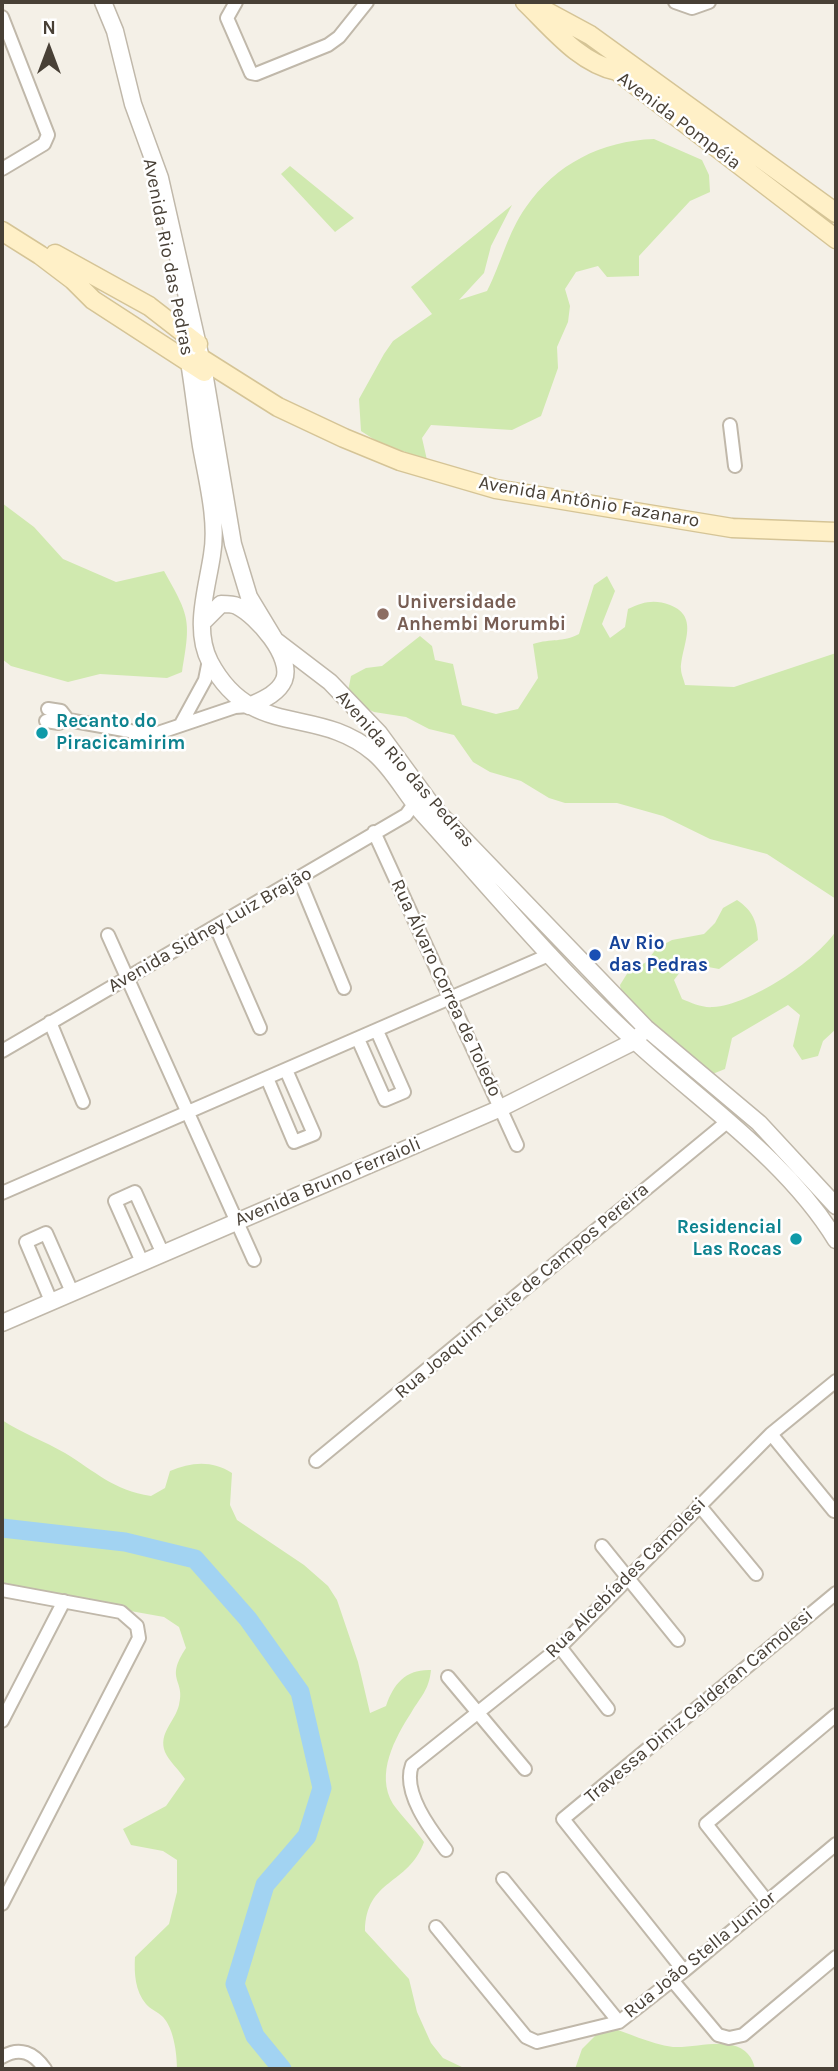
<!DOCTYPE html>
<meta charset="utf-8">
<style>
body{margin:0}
#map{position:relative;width:838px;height:2071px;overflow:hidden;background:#f4f0e7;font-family:Karla,sans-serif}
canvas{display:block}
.frame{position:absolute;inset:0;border:4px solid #484036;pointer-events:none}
.north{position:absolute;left:14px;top:14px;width:70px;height:70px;-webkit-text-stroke:5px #fff;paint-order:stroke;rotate:0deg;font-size:19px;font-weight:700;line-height:28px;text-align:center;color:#484036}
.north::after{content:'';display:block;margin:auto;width:24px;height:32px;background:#484036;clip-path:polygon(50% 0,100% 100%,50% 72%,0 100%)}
</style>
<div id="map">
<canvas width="838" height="2071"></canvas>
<div class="frame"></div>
<div class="north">N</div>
</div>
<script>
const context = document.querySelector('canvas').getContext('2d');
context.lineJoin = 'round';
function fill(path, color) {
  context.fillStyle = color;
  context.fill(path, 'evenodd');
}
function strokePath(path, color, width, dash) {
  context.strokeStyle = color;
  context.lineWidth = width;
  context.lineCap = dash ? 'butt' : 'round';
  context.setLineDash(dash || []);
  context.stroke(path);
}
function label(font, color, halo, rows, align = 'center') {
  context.font = font + ' Karla,sans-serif';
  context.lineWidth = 5;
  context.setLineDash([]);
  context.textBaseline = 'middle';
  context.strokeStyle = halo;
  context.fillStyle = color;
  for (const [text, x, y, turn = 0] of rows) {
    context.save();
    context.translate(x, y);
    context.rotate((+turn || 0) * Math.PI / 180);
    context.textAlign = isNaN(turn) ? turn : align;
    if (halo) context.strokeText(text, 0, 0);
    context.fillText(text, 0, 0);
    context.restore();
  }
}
fill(new Path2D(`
 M 654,139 L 702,160 L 709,175 L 710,192 L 690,201 L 639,256 L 639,276 L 607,277 L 598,266 L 576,272 L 565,289 L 570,306 L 568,322 L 557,347 L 558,368 L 541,416 L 512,430 L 431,425 L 422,438 L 427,460 L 378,442 L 361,431 L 359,399 L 384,354 L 393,341 L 432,314 L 411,287 L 512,205 L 491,246 L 484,273 L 459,300 L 487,291 C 501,264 508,232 526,207 C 556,164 601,141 654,139 Z
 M 290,166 L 354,218 L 335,232 L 281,174 Z
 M 2,503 L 34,527 L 63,559 L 116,582 L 164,571 C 190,617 191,620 182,672 L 167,678 L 100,674 L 68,682 L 11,666 L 2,659 Z
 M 607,576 L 615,591 L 602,624 L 610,638 L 625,627 L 628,609 C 643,602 654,599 670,605 C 701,617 681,646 681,669 C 681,674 684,680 685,685 L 734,687 L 836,653 L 836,899 L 767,854 L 710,839 L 663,816 L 617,803 L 565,803 L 549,798 L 521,781 L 490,772 L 473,762 L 454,735 L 429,729 L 406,717 L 374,712 L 359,705 L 348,691 L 351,676 L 366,668 L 382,666 L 420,636 L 432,646 L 435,660 L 453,664 L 462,705 L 496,714 L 518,709 L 538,678 L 533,644 C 552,638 562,643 579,634 L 594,585 Z
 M 737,900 C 753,911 757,921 758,940 L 719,969 L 687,963 L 674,980 L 682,999 C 692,1003 702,1008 713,1007 C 750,1005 816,961 836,931 L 836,1029 L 823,1041 L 818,1056 L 802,1060 L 793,1046 L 800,1015 L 788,1005 L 732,1038 L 725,1069 L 710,1075 L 623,1001 L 620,985 L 630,969 L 645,963 L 657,948 L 672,940 L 704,934 L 715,923 L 723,908 Z
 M 2,1420 C 22,1433 44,1441 65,1453 C 96,1472 113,1490 151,1496 L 165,1488 L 170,1471 C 191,1462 212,1460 232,1473 L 230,1505 L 237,1520 L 304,1565 L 328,1586 L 337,1600 L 358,1662 L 370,1713 L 386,1706 C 394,1683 406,1669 431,1670 C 429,1690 421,1696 411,1713 C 395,1738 375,1774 393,1804 C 402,1817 415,1829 424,1842 C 408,1886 366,1878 365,1931 L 409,1979 L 417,2012 L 431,2043 L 443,2058 L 466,2069 L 177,2069 C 177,2054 174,2029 163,2017 C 158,2012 150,2009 146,2004 C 135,1991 134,1973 135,1957 L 169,1924 L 177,1892 L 177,1860 L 163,1851 L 131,1845 L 123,1829 L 166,1806 L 185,1779 C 180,1771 169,1761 165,1752 C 158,1733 175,1722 179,1705 C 186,1679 164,1681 186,1648 L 179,1627 L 164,1617 L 2,1588 Z
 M 605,2026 C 628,2032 649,2044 673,2047 C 692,2048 713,2041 732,2045 C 746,2048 753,2058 755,2069 L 575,2069 L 582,2049 Z`), '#d0e9af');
strokePath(new Path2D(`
 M 2,1528 L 125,1542 L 195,1559 L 248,1619 L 300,1692 L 322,1788 L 307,1836 L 265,1885 L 235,1984 L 255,2036 L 282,2069`), '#a2d3f2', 19);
const minor = new Path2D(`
 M 236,2 L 227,18 L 251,73 L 256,74 L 328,45 L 339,37 L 367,2
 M 675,2 L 692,8 L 709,2
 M 2,17 L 48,135 L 44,144 L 2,169
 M 730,425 L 735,466
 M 68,720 L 152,735 L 235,707 L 249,706
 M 46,721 L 59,723 L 68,720 L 61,711 L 48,709
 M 181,724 L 205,680 L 209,660
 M 374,832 L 517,1145
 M 299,879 L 344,988
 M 216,927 L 260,1028
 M 108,935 L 254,1260
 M 50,1022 L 83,1102
 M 358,1039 L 385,1100 L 404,1092 L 377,1031
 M 2,1051 L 406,815 L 414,804
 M 267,1078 L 294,1142 L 314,1134 L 286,1070
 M 2,1193 L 551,954
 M 142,1262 L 115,1201 L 135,1192 L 163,1254
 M 51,1301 L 26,1242 L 46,1233 L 72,1292
 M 771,1434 L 834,1511
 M 316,1461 L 727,1122
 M 699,1505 L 756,1574
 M 602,1546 L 678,1640
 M 2,1590 L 121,1612 L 137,1626 L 139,1638 L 2,1904
 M 560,1647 L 608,1709
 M 448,1677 L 525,1769
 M 2,1721 L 64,1601
 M 446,1850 C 430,1829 402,1792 412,1765 L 560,1647 L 771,1434 L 836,1381
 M 503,1879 L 619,2022
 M 766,1900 L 706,1824 L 836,1715
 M 436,1927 L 526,2037 L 537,2042 L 619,2022 L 684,1971 L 836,1844
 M 684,1971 L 563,1819 L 836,1593
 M 672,1980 L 718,2035 L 729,2038 L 743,2035 L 836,1957
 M 2,2057 C 20,2046 34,2053 45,2069`);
const tertiary = new Path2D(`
 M 103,2 L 115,31 L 133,104 L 160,178 L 204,372 L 233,544 L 249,597 L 275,640 L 330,682 L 379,733 L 434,808 L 646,1028 L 759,1123 L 836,1206
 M 183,327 C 191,366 195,407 201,446 C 207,480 218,521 212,555 C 207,589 193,629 210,662 C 252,741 317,704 374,753 C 394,770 405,794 423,814 C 492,890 559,971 634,1040 C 702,1103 787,1160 836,1240
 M 203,622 L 221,604 C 225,604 233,604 237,606 C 257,616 293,657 284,680 C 278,694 262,700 249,706
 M 2,1323 L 501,1108 L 635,1041 L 640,1035`);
const secondary = new Path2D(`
 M 525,2 C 552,28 579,63 617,71 L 836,239
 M 540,8 L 590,35 L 836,213
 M 2,231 L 40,255 L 73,280 L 93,300 L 204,372
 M 55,254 L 149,306 L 198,344
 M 202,359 L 278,407 L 344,438 L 400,461 L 496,489 L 732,528 L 836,532`);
strokePath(minor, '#c0b8aa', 16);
strokePath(tertiary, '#c0b8aa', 19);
strokePath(secondary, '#d5c496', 21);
strokePath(minor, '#fff', 12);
strokePath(tertiary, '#fff', 16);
strokePath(secondary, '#fff0c7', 18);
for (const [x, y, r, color] of [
 [383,614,7,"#8d6e63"],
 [42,733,7,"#0f9aa8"],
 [595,955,7,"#1a4fb4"],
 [796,1239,7,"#0f9aa8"]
]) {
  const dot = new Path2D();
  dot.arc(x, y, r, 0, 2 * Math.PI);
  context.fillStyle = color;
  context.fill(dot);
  strokePath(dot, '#fff', 2.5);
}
label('19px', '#484036', '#fff', [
 ["Avenida Pompéia",679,121,37],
 ["Avenida Rio das Pedras",168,257,79],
 ["Avenida Antônio Fazanaro",589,502,10],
 ["Avenida Rio das Pedras",405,769,49],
 ["Avenida Sidney Luiz Brajão",210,930,-30],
 ["Rua Álvaro Correa de Toledo",446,988,65],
 ["Avenida Bruno Ferraioli",328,1182,-23],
 ["Rua Joaquim Leite de Campos Pereira",522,1291,-40],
 ["Rua Alcebíades Camolesi",626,1578,-45],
 ["Travessa Diniz Calderan Camolesi",699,1706,-40],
 ["Rua João Stella Junior",700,1955,-39]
]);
label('bold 19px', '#785e54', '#fff', [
 ["Universidade",397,603],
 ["Anhembi Morumbi",397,625]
], 'left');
label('bold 19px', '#0d838f', '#fff', [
 ["Recanto do",56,722],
 ["Piracicamirim",56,744],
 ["Residencial",782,1228,"right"],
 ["Las Rocas",782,1250,"right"]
], 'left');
label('bold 19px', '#164399', '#fff', [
 ["Av Rio",609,944],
 ["das Pedras",609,966]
], 'left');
</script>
